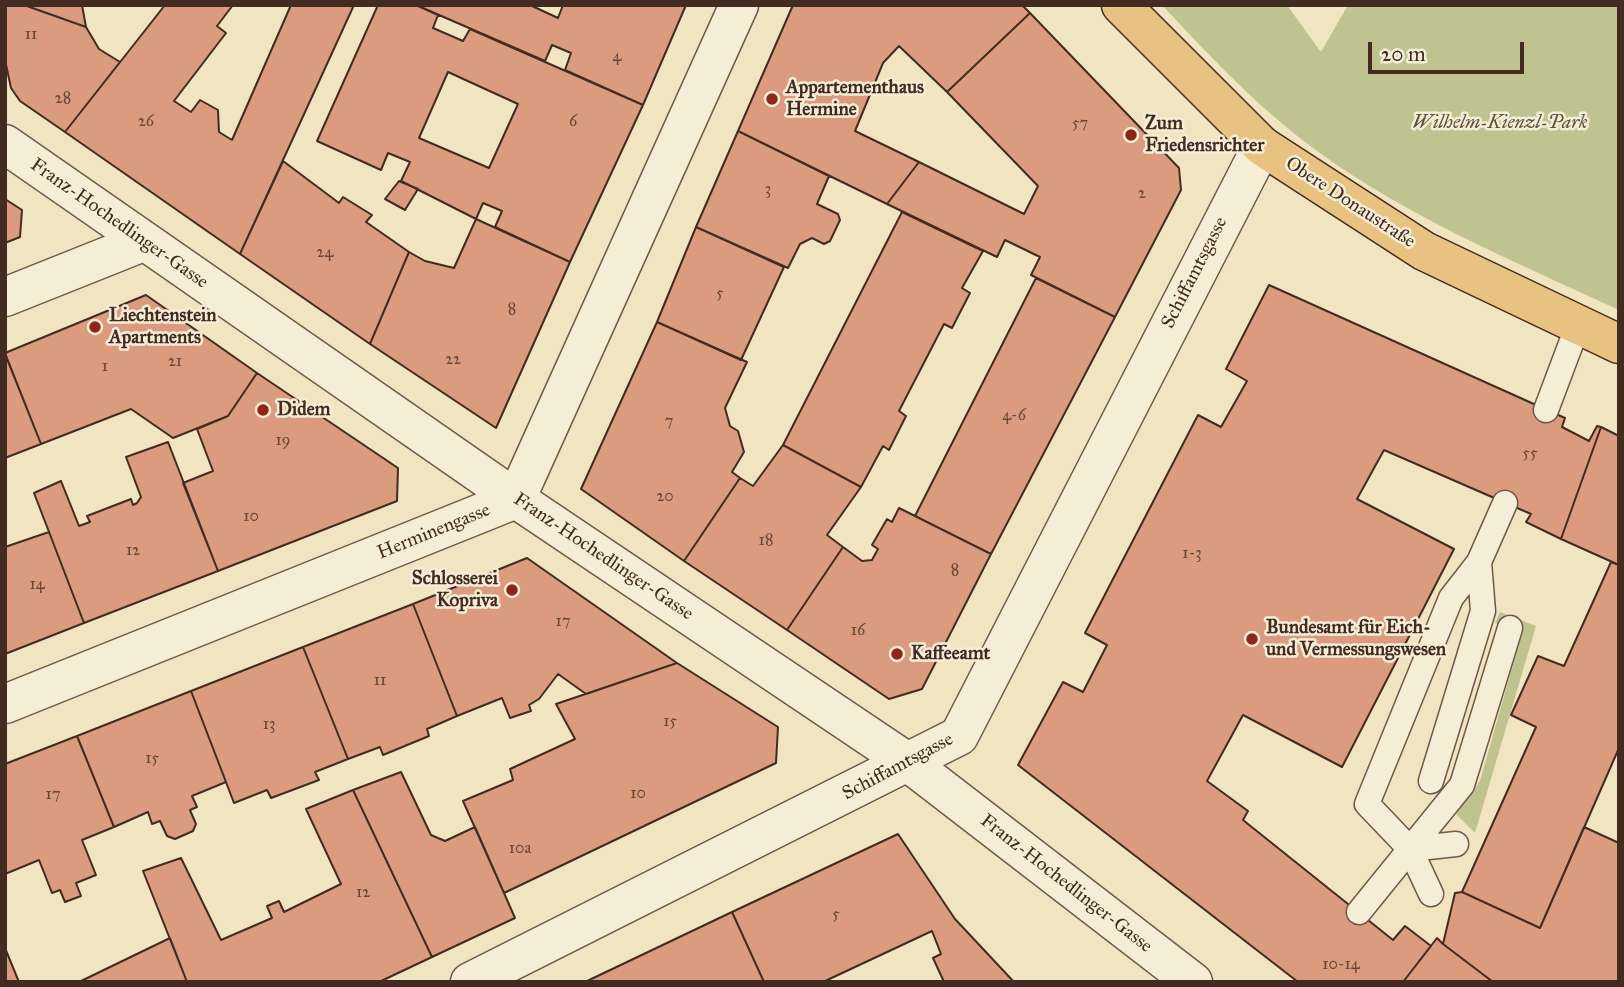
<!DOCTYPE html>
<meta charset="utf-8">
<style>
body{margin:0}
#map{position:relative;width:1624px;height:987px;overflow:hidden;background:#f1e4c1;font-family:"IM FELL Great Primer",serif}
canvas{display:block}
.frame{position:absolute;inset:0;border:7px solid #422b21;pointer-events:none}
.scale{position:absolute;left:1368px;top:42px;width:156px;height:32px;box-sizing:border-box;border:4px solid #422b21;border-top:0;padding-left:9px;font-size:21px;line-height:24px;white-space:nowrap;color:#422b21;-webkit-text-stroke:5px #f6edd7;paint-order:stroke}
</style>
<div id="map">
<canvas width="1624" height="987"></canvas>
<div class="frame"></div>
<div class="scale">20 m</div>
</div>
<script>
const context = document.querySelector('canvas').getContext('2d');
context.lineJoin = 'round';
function fill(path, color) {
  context.fillStyle = color;
  context.fill(path, 'evenodd');
}
function strokePath(path, color, width, dash) {
  context.strokeStyle = color;
  context.lineWidth = width;
  context.lineCap = dash ? 'butt' : 'round';
  context.setLineDash(dash || []);
  context.stroke(path);
}
function label(font, color, halo, rows, align = 'center') {
  context.font = font + ' "IM FELL Great Primer",serif';
  context.lineWidth = 5;
  context.setLineDash([]);
  context.textBaseline = 'middle';
  context.strokeStyle = halo;
  context.fillStyle = color;
  for (const [text, x, y, turn = 0] of rows) {
    context.save();
    context.translate(x, y);
    context.rotate((+turn || 0) * Math.PI / 180);
    context.textAlign = isNaN(turn) ? turn : align;
    if (halo) context.strokeText(text, 0, 0);
    context.fillText(text, 0, 0);
    context.restore();
  }
}
fill(new Path2D(`
 M 1162,5 L 1287,5 L 1321,52 L 1348,5 L 1619,5 L 1619,310 C 1509,259 1392,211 1296,135 C 1247,96 1205,51 1162,5 Z
 M 1500,612 L 1536,626 L 1475,833 L 1456,814 L 1480,781 L 1522,633 L 1495,623 Z`), '#bec390');
const building = new Path2D(`
 M 5,5 L 24,5 L 86,27 L 99,49 L 120,62 L 65,132 L 20,101 L 11,88 L 5,60 Z
 M 24,5 L 82,5 L 86,27 Z
 M 165,5 L 233,5 L 217,26 L 226,33 L 174,101 L 191,112 L 200,100 L 218,110 L 219,132 L 232,140 L 291,5 L 354,5 L 240,254 L 65,132 Z
 M 378,5 L 416,5 L 438,15 L 433,28 L 463,41 L 470,29 L 643,105 L 570,262 L 495,227 L 502,211 L 483,203 L 476,219 L 401,181 L 410,162 L 388,153 L 381,170 L 317,141 ZM 448,72 L 518,104 L 489,168 L 419,138 Z
 M 416,5 L 530,5 L 558,18 L 563,5 L 686,5 L 643,105 L 565,70 L 571,53 L 552,45 L 545,61 Z
 M 793,5 L 1022,5 L 1030,13 L 947,92 L 899,46 L 883,63 L 855,131 L 919,162 L 887,204 L 738,131 Z
 M 1030,13 L 1179,168 L 1181,190 L 1115,317 L 1031,275 L 1040,257 L 1005,240 L 997,257 L 887,204 L 919,162 L 1024,214 L 1038,186 L 947,92 Z
 M 738,131 L 829,176 L 817,204 L 838,214 L 840,220 L 830,241 L 824,244 L 812,238 L 800,244 L 788,268 L 696,227 Z
 M 283,161 L 339,203 L 343,197 L 372,215 L 366,222 L 409,252 L 370,344 L 240,254 Z
 M 399,181 L 418,189 L 405,210 L 385,199 Z
 M 5,199 L 22,210 L 20,237 L 5,243 Z
 M 902,212 L 983,251 L 962,288 L 970,293 L 952,328 L 944,324 L 899,411 L 906,416 L 889,450 L 883,446 L 861,487 L 783,445 Z
 M 476,219 L 570,262 L 496,428 L 370,344 L 409,252 L 425,261 L 454,268 Z
 M 696,227 L 784,267 L 741,360 L 657,322 Z
 M 1036,278 L 1115,317 L 991,554 L 915,516 Z
 M 1269,285 L 1565,418 L 1562,427 L 1589,441 L 1597,426 L 1601,427 L 1561,539 L 1526,522 L 1531,514 L 1384,450 L 1357,499 L 1454,549 L 1342,767 L 1243,715 L 1207,781 L 1248,811 L 1243,820 L 1393,940 L 1405,926 L 1431,946 L 1403,982 L 1298,982 L 1018,765 L 1063,682 L 1083,692 L 1107,645 L 1085,633 L 1198,415 L 1221,427 L 1247,381 L 1226,369 Z
 M 146,295 L 257,373 L 228,416 L 173,438 L 131,409 L 41,444 L 5,353 Z
 M 657,322 L 747,362 L 725,408 L 730,426 L 738,431 L 744,452 L 732,472 L 740,478 L 684,561 L 581,489 Z
 M 5,354 L 41,444 L 5,458 Z
 M 257,373 L 398,468 L 397,501 L 218,571 L 183,483 L 213,471 L 197,429 L 228,416 Z
 M 1601,427 L 1619,436 L 1619,565 L 1561,539 Z
 M 168,442 L 218,571 L 84,623 L 34,493 L 61,481 L 79,526 L 90,522 L 87,516 L 131,499 L 133,505 L 137,503 L 141,497 L 126,457 Z
 M 783,445 L 861,487 L 827,535 L 843,547 L 787,630 L 684,561 L 740,478 L 753,486 Z
 M 899,508 L 991,554 L 922,689 L 889,699 L 787,630 L 843,547 L 862,561 L 872,560 L 878,549 L 872,545 L 887,519 L 892,522 Z
 M 49,532 L 84,623 L 5,654 L 5,547 Z
 M 527,558 L 677,663 L 586,694 L 558,674 L 539,699 L 529,705 L 531,711 L 510,718 L 502,698 L 457,716 L 413,604 Z
 M 1611,562 L 1619,565 L 1619,748 L 1540,928 L 1462,892 L 1536,727 L 1511,715 L 1538,656 L 1564,666 Z
 M 413,604 L 457,716 L 427,729 L 429,736 L 383,755 L 380,747 L 348,759 L 303,647 Z
 M 303,647 L 348,759 L 315,772 L 319,780 L 271,798 L 267,790 L 234,803 L 191,691 Z
 M 677,663 L 778,727 L 776,763 L 504,893 L 463,801 L 513,780 L 510,769 L 575,739 L 556,704 Z
 M 191,691 L 226,782 L 192,796 L 197,807 L 190,810 L 196,824 L 193,831 L 175,839 L 167,836 L 160,821 L 152,824 L 148,812 L 114,827 L 77,736 Z
 M 77,736 L 114,827 L 82,840 L 96,875 L 76,883 L 81,896 L 65,902 L 60,890 L 52,893 L 39,860 L 5,874 L 5,764 Z
 M 401,772 L 431,835 L 445,841 L 475,827 L 515,918 L 432,957 L 353,790 Z
 M 353,790 L 432,957 L 379,982 L 187,982 L 143,871 L 181,858 L 221,940 L 272,918 L 267,906 L 279,901 L 284,912 L 341,884 L 306,809 Z
 M 1584,827 L 1619,843 L 1619,982 L 1493,982 L 1443,944 L 1455,893 L 1462,892 L 1540,928 Z
 M 898,834 L 955,919 L 1014,982 L 944,982 L 933,958 L 941,954 L 932,931 L 823,982 L 764,982 L 732,912 Z
 M 732,912 L 764,982 L 585,982 Z
 M 170,938 L 187,982 L 79,982 Z
 M 1437,938 L 1443,944 L 1493,982 L 1403,982 Z
 M 5,948 L 19,982 L 5,982 Z`);
fill(building, '#da9b7e');
strokePath(building, '#422b21', 2);
const service = new Path2D(`
 M 1546,410 L 1578,325
 M 1431,781 L 1483,611 L 1479,562 L 1505,503
 M 1410,849 L 1456,844
 M 1431,894 L 1410,849 L 1367,804 L 1451,598 L 1479,562
 M 1359,912 L 1462,785 L 1510,628`);
const minor = new Path2D(`
 M 5,144 L 516,499 L 909,763 L 1193,982
 M 5,297 L 143,242
 M 5,704 L 516,499 L 739,5
 M 470,982 L 959,736 L 1262,146`);
const primary = new Path2D(`
 M 1121,5 L 1262,146 L 1424,251 L 1619,344`);
strokePath(service, '#6e5949', 27);
strokePath(minor, '#6e5949', 41);
strokePath(primary, '#422b21', 41);
strokePath(service, '#f6edd7', 24);
strokePath(minor, '#f6edd7', 38);
strokePath(primary, '#e8c280', 38);
for (const [x, y, r, color] of [
 [772,99,7,"#8f2418"],
 [1131,135,7,"#8f2418"],
 [95,327,7,"#8f2418"],
 [263,410,7,"#8f2418"],
 [512,590,7,"#8f2418"],
 [1252,639,7,"#8f2418"],
 [897,654,7,"#8f2418"]
]) {
  const dot = new Path2D();
  dot.arc(x, y, r, 0, 2 * Math.PI);
  context.fillStyle = color;
  context.fill(dot);
  strokePath(dot, '#f6edd7', 2.5);
}
label('16px', '#684738', null, [
 ["11",31,35],
 ["4",617,57],
 ["28",63,99],
 ["26",146,122],
 ["6",573,122],
 ["57",1080,124],
 ["3",768,190],
 ["2",1142,194],
 ["24",325,253],
 ["5",720,294],
 ["8",512,310],
 ["22",453,360],
 ["21",175,362],
 ["1",105,367],
 ["4-6",1014,416],
 ["7",669,422],
 ["19",283,441],
 ["55",1530,454],
 ["20",665,497],
 ["10",251,517],
 ["18",766,541],
 ["12",133,551],
 ["1-3",1192,554],
 ["8",955,571],
 ["14",37,585],
 ["17",563,622],
 ["16",858,631],
 ["11",380,681],
 ["15",670,722],
 ["13",269,725],
 ["15",152,759],
 ["10",638,794],
 ["17",53,795],
 ["10a",520,849],
 ["12",363,893],
 ["5",836,915],
 ["10-14",1341,965]
]);
label('bold 19px', '#422b21', '#f6edd7', [
 ["Appartementhaus",786,88],
 ["Hermine",786,110],
 ["Zum",1145,124],
 ["Friedensrichter",1145,146],
 ["Liechtenstein",109,316],
 ["Apartments",109,338],
 ["Didem",277,410],
 ["Schlosserei",498,579,"right"],
 ["Kopriva",498,601,"right"],
 ["Bundesamt für Eich-",1266,628],
 ["und Vermessungswesen",1266,650],
 ["Kaffeeamt",911,654]
], 'left');
label('italic 19px', '#61513d', '#f6edd7', [
 ["Wilhelm-Kienzl-Park",1500,123]
]);
label('19px', '#422b21', '#f6edd7', [
 ["Obere Donaustraße",1350,203,33],
 ["Franz-Hochedlinger-Gasse",119,224,35],
 ["Schiffamtsgasse",1195,273,-63],
 ["Herminengasse",434,532,-22],
 ["Franz-Hochedlinger-Gasse",603,557,34],
 ["Schiffamtsgasse",898,767,-28],
 ["Franz-Hochedlinger-Gasse",1066,884,38]
]);
</script>
